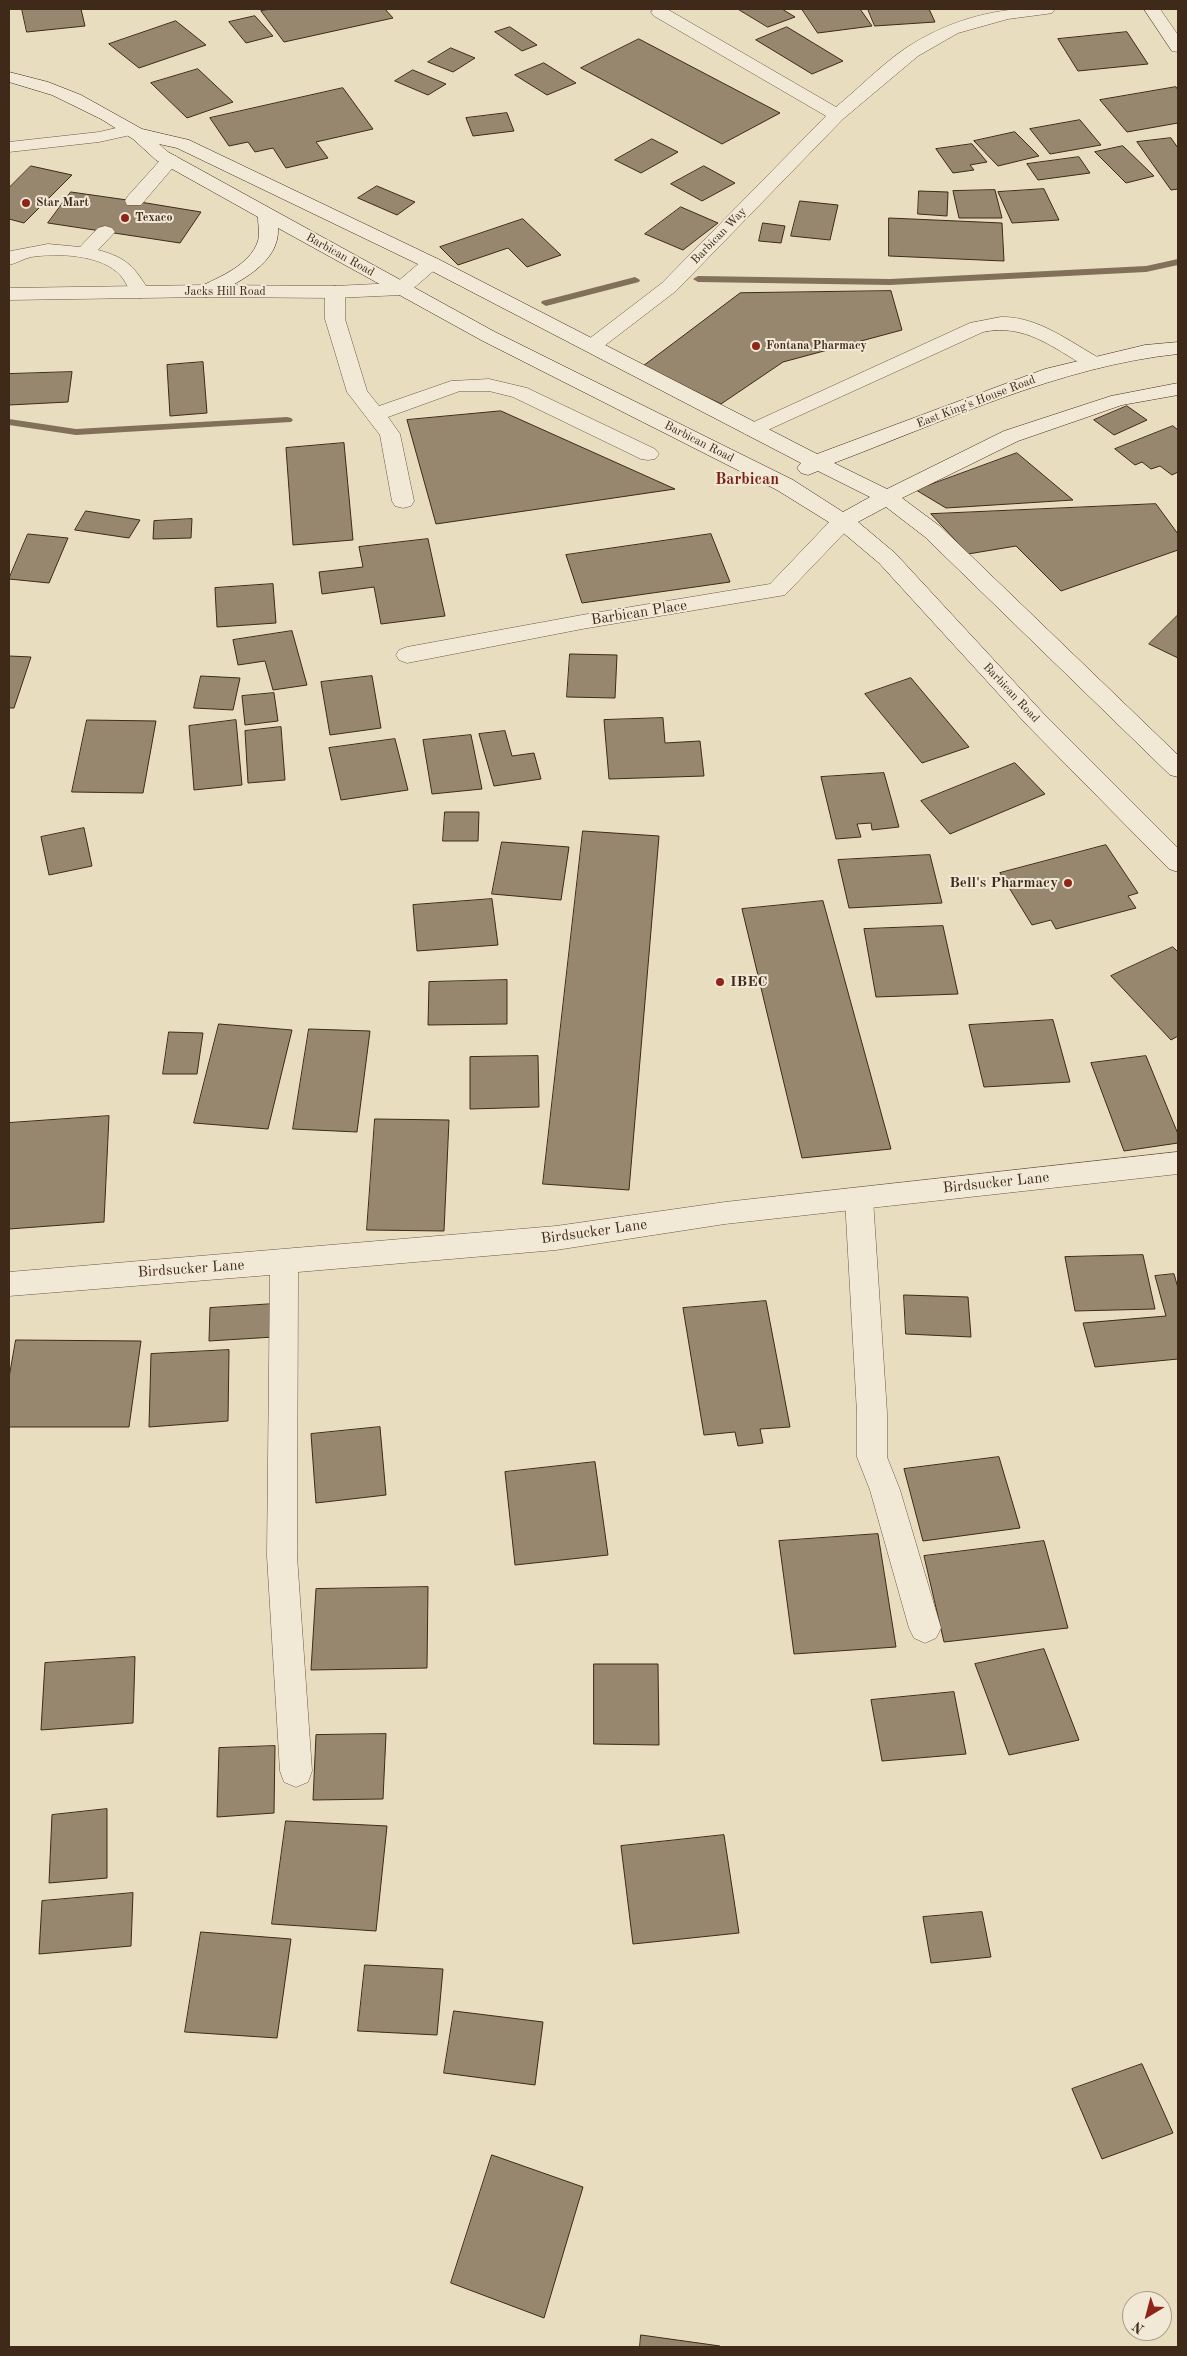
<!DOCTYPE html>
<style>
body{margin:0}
#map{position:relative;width:1187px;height:2356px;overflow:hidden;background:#e9ddc0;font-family:"Old Standard TT",serif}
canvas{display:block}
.frame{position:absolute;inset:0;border:10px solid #3f2918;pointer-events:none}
.north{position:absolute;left:1122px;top:2291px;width:50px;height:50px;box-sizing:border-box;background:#f1e9d6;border:1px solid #aa9c8a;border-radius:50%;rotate:217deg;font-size:14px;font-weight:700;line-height:20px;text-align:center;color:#3f2918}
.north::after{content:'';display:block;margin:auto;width:18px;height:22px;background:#8f2418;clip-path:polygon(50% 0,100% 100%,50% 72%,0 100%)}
</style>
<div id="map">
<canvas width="1187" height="2356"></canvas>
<div class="frame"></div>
<div class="north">N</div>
</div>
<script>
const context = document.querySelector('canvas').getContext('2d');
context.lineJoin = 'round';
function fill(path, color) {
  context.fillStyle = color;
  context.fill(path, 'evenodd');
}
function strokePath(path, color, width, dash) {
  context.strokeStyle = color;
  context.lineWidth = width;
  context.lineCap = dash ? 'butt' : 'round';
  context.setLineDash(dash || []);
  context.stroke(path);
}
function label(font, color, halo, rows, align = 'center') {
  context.font = font + ' "Old Standard TT",serif';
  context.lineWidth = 4;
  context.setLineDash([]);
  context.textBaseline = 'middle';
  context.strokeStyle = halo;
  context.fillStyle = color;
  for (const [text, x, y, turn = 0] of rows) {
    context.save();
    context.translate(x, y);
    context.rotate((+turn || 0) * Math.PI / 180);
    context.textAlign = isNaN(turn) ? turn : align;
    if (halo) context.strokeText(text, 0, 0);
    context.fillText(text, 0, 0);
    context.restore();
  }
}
fill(new Path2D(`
 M 1178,259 L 1178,265 L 1146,272 L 890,285 L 698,282 L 693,279 L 698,276 L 890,279 L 1146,266 Z
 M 635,277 L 640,280 L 639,282 L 546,306 L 541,303 L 542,301 Z
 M 287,417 L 291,418 L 293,420 L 291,422 L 76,435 L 9,425 L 9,419 L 76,429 Z`), '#82705b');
const building = new Path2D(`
 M 22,9 L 81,9 L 85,26 L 27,32 Z
 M 272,9 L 385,9 L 393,18 L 284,42 L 261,11 Z
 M 738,9 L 782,9 L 795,17 L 768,27 Z
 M 802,9 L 860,9 L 872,26 L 818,33 Z
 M 868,9 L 929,9 L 935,22 L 875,26 Z
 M 255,16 L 273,36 L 246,43 L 229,22 Z
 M 176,21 L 206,45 L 139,68 L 109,44 Z
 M 510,27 L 537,45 L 522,51 L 495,32 Z
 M 787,27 L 843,61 L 812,74 L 756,40 Z
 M 1127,32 L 1148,64 L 1078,71 L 1058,39 Z
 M 639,39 L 780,113 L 722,144 L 581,68 Z
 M 451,48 L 475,58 L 453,72 L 428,62 Z
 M 544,63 L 576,83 L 547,95 L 515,75 Z
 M 198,69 L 233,102 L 187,118 L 151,83 Z
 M 413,70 L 446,84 L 428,95 L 395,81 Z
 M 1176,87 L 1178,90 L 1178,123 L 1127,132 L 1100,100 Z
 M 343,88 L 373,129 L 316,142 L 328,158 L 286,168 L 273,148 L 255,152 L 248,142 L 229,146 L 210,118 Z
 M 507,113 L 514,131 L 473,136 L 466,118 Z
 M 1080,120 L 1101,145 L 1050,154 L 1030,129 Z
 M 1015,132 L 1039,156 L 998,166 L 974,141 Z
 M 1171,138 L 1178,148 L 1178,189 L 1171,190 L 1137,142 Z
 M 652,139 L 678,152 L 641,173 L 615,160 Z
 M 972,144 L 987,162 L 970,165 L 974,170 L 953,173 L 936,149 Z
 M 1123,146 L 1154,176 L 1126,183 L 1095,152 Z
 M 1079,157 L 1090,173 L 1038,180 L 1027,164 Z
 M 31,166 L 72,175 L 24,223 L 9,219 L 9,188 Z
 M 704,166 L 735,183 L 702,201 L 671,184 Z
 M 377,186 L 415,202 L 397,215 L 358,198 Z
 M 1044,189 L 1059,220 L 1012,223 L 998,192 Z
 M 995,190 L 1002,218 L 959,218 L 953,191 Z
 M 919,191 L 948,192 L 947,216 L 918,214 Z
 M 71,192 L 134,201 L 201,212 L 180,243 L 48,223 Z
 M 800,201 L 838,205 L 830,240 L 791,236 Z
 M 681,207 L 718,223 L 683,250 L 645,234 Z
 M 889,218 L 1002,223 L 1004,261 L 889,256 Z
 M 523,219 L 561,255 L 527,267 L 508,248 L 458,265 L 440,247 Z
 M 763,223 L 785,226 L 781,243 L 759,241 Z
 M 891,291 L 902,330 L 783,362 L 721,404 L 643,366 L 740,293 Z
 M 203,362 L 207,413 L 170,416 L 167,365 Z
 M 72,372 L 68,402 L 9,405 L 9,374 Z
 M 1127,406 L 1147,420 L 1114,435 L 1094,420 Z
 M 501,411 L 675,489 L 436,524 L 407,420 Z
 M 1173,426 L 1178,430 L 1178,472 L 1172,475 L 1160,466 L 1151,469 L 1142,462 L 1135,465 L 1115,449 Z
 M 344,443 L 353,540 L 293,545 L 286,448 Z
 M 1017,453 L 1073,500 L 946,508 L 916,490 Z
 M 1156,504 L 1178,534 L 1178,550 L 1061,591 L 1016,546 L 968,554 L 931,514 Z
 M 86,511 L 140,520 L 129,538 L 75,530 Z
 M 192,519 L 191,538 L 153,539 L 154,521 Z
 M 28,534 L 68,538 L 49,583 L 9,579 Z
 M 711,534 L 730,582 L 582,603 L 566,555 Z
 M 428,539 L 445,616 L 381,624 L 374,587 L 322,594 L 319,572 L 363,567 L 359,547 Z
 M 273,584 L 276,623 L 217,627 L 215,588 Z
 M 1178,615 L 1178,658 L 1149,644 Z
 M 292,631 L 307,685 L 273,690 L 265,661 L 238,665 L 233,640 Z
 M 570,654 L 617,655 L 615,698 L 567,697 Z
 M 9,656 L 31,657 L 14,708 L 9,708 Z
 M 201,676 L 240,678 L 233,710 L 194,708 Z
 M 372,676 L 381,728 L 330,735 L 321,682 Z
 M 911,678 L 969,747 L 922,763 L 865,694 Z
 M 274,693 L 278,721 L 245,725 L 242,696 Z
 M 663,718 L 665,743 L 700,741 L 704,776 L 609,779 L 604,720 Z
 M 87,720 L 156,721 L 143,793 L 72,792 Z
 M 236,720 L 242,785 L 194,790 L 189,726 Z
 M 281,727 L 285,780 L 248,783 L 245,731 Z
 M 505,731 L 512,756 L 534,753 L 541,779 L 494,786 L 479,734 Z
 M 471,735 L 482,789 L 432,794 L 423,740 Z
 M 395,739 L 408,790 L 341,800 L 329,748 Z
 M 1015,763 L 1045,794 L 950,834 L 921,801 Z
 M 884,773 L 899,827 L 872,830 L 871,823 L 857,824 L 861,837 L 836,839 L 821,777 Z
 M 445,812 L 479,812 L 478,841 L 443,841 Z
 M 84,828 L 92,866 L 49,875 L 41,837 Z
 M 583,831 L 659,836 L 629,1190 L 543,1184 Z
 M 502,842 L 569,847 L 561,900 L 492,894 Z
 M 1106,845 L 1138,893 L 1128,896 L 1136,908 L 1056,929 L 1051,920 L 1032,925 L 1000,873 Z
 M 930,855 L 942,903 L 849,908 L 838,860 Z
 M 492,899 L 498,945 L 417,951 L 413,905 Z
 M 823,901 L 891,1149 L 802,1158 L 742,909 Z
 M 943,926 L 958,994 L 876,997 L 864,929 Z
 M 1173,947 L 1178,952 L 1178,1036 L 1171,1040 L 1111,976 Z
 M 507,980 L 507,1024 L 428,1025 L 429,982 Z
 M 1053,1020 L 1070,1082 L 984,1087 L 969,1025 Z
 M 219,1024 L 292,1030 L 268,1129 L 194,1123 Z
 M 309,1029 L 370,1031 L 357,1132 L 293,1129 Z
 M 169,1032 L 203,1033 L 197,1074 L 163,1074 Z
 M 538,1056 L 539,1107 L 470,1109 L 470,1057 Z
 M 1146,1056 L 1178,1134 L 1178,1143 L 1124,1151 L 1091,1063 Z
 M 109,1116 L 104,1222 L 9,1229 L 9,1123 Z
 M 375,1119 L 449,1120 L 444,1231 L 367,1230 Z
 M 1143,1255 L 1155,1309 L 1075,1311 L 1065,1257 Z
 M 1174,1274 L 1178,1288 L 1178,1359 L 1095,1367 L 1083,1323 L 1166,1316 L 1155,1276 Z
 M 904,1295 L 968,1297 L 971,1337 L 906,1334 Z
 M 766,1301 L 790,1427 L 760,1429 L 763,1443 L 738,1446 L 735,1432 L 704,1435 L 683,1308 Z
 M 274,1304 L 274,1337 L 209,1341 L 210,1308 Z
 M 16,1340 L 141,1341 L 129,1427 L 9,1427 L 9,1378 Z
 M 229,1350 L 228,1421 L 149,1427 L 151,1354 Z
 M 380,1427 L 386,1495 L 316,1503 L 311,1434 Z
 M 999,1457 L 1020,1528 L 923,1541 L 904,1469 Z
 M 595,1462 L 608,1555 L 515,1565 L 505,1472 Z
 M 878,1534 L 896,1647 L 794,1654 L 779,1541 Z
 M 1044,1541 L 1068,1628 L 944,1642 L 924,1556 Z
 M 428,1587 L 427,1668 L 311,1670 L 316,1589 Z
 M 1044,1649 L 1079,1740 L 1009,1755 L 975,1664 Z
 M 135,1657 L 133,1723 L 41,1730 L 45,1663 Z
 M 594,1664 L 658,1664 L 659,1745 L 594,1744 Z
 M 954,1692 L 966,1754 L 882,1761 L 871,1700 Z
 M 386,1734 L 383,1799 L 313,1800 L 316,1735 Z
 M 275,1746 L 274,1813 L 217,1817 L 219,1748 Z
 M 107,1809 L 107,1878 L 49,1883 L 52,1815 Z
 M 286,1821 L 387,1826 L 376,1931 L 272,1924 Z
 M 724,1835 L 739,1933 L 633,1944 L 621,1846 Z
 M 133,1893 L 131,1946 L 39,1954 L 42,1901 Z
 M 982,1912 L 991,1957 L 931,1963 L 923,1917 Z
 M 201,1932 L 291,1939 L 277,2038 L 185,2032 Z
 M 365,1965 L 443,1969 L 437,2035 L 358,2031 Z
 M 454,2011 L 543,2022 L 535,2085 L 444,2073 Z
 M 1142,2064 L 1173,2133 L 1102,2159 L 1072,2089 Z
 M 492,2155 L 583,2187 L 544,2318 L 451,2283 Z
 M 641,2335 L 720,2346 L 720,2347 L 640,2347 Z`);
fill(building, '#97876f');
strokePath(building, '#3f2918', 1);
const service = new Path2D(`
 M 129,125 L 135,126 L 138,130 L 135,134 L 99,142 L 9,152 L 9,142 L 99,132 Z
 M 170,154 L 176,156 L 179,160 L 176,164 L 141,205 L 127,205 L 125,201 L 127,197 L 164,156 Z
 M 105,226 L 112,228 L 115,232 L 98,250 C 128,258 134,267 150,292 L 147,296 L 140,298 L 133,296 C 129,290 126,282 121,276 C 102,254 57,253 31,257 C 23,259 17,263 9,265 L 9,252 L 11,251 L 48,244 L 80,247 L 98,228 Z
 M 335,286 L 342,288 L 345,292 L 345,319 L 367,391 L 379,406 L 451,381 L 489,379 L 527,388 L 655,449 L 659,454 L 655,459 L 648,460 L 641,459 L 513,397 L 489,391 L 460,391 L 388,417 L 400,434 L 414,501 L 411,506 L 403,508 L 395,506 L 392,501 L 380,435 L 347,392 L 325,319 L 325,292 L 328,288 Z
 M 1001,317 C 1038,316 1070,342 1101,359 L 1104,363 L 1101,367 L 1094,369 L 1087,367 C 1053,348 1025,323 983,332 L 759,434 L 752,436 L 745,434 L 742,430 L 745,426 L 970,323 Z
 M 859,1188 L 869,1191 L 873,1199 L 887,1413 L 887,1457 L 900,1490 L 941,1628 L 936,1638 L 925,1643 L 914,1638 L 909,1628 L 870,1490 L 857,1457 L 857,1413 L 845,1199 L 849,1191 Z`);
const minor = new Path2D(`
 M 654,9 L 667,9 L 836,107 C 859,88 881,65 906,48 C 950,19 1003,5 1055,9 L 1052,13 L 1046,14 L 1008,19 L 958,33 L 918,56 L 843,119 L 676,291 L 599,350 L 592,352 L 585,350 L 582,346 L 585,342 L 662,283 L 826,116 L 654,16 L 651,12 Z
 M 1144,9 L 1160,9 L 1178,35 L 1178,52 L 1172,51 Z
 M 843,514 L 851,516 L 854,521 L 851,526 L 785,595 L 582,629 L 407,663 L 399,660 L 396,655 L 399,650 L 407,647 L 582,615 L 770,584 L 835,516 Z
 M 1178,1152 L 1178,1174 L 725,1224 L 556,1250 L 298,1272 L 297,1556 L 312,1771 L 308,1782 L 296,1787 L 284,1782 L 280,1771 L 267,1556 L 270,1275 L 9,1296 L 9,1272 L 556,1226 L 725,1202 Z`);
const tertiary = new Path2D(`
 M 431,257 L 438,259 L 441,263 L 438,267 L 408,293 L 401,295 L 335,298 L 206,297 L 9,300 L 9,288 L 206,285 L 335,286 L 396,283 L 424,259 Z`);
const secondary = new Path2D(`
 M 9,72 L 48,82 L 81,95 L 142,129 L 189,140 L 438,259 L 817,454 L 1045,369 L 1145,345 L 1178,342 L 1178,354 C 1061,366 945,421 834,463 L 887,489 L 1004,431 L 1111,396 L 1178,383 L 1178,395 L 1122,405 L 1018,441 L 902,498 L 941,527 L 1178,755 L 1178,777 L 1170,775 L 925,537 L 886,507 L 858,522 L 895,553 L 1043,713 L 1178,848 L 1178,872 L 1169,869 L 1027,725 L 879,563 L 835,526 L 777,490 L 481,340 L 278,228 C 280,263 239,282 213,295 L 206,297 L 199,295 L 196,291 L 199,287 C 220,277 250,265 258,241 C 260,233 258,225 258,217 L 156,160 L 133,139 L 101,119 L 52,95 L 9,82 ZM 159,144 L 177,148 L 424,267 L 801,463 L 797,468 L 801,473 L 808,475 L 818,471 L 870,497 L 843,512 L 793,480 L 495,332 L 168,152 Z`);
strokePath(service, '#6a5642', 1);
strokePath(minor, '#6a5642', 1);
strokePath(tertiary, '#6a5642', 1);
strokePath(secondary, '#3f2918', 1);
fill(service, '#f1e9d6');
fill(minor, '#f1e9d6');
fill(tertiary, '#f1e9d6');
fill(secondary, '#f1e9d6');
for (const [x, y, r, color] of [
 [26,203,5,"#8f2418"],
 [125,218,5,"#8f2418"],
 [756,346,5,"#8f2418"],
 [1068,883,5,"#8f2418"],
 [720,982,5,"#8f2418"]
]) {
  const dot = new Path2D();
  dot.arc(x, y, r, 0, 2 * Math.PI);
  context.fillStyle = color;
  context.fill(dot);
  strokePath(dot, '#f1e9d6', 2);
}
label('bold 12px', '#3f2918', '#f1e9d6', [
 ["Star Mart",36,203],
 ["Texaco",135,218],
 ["Fontana Pharmacy",766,346]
], 'left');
label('12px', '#3f2918', '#f1e9d6', [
 ["Barbican Way",719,236,-46],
 ["Barbican Road",340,255,29],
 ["Jacks Hill Road",225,292],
 ["East King's House Road",976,402,-21],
 ["Barbican Road",699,442,27],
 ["Barbican Road",1011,693,47]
]);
label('15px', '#3f2918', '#f1e9d6', [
 ["Barbican Place",639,613,-9],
 ["Birdsucker Lane",996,1183,-6],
 ["Birdsucker Lane",594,1232,-8],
 ["Birdsucker Lane",191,1269,-4]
]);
label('bold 15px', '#3f2918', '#f1e9d6', [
 ["Bell's Pharmacy",1058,883],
 ["IBEC",730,982,"left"]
], 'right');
label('bold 16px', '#7a1f14', '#f1e9d6', [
 ["Barbican",747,480]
]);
</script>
